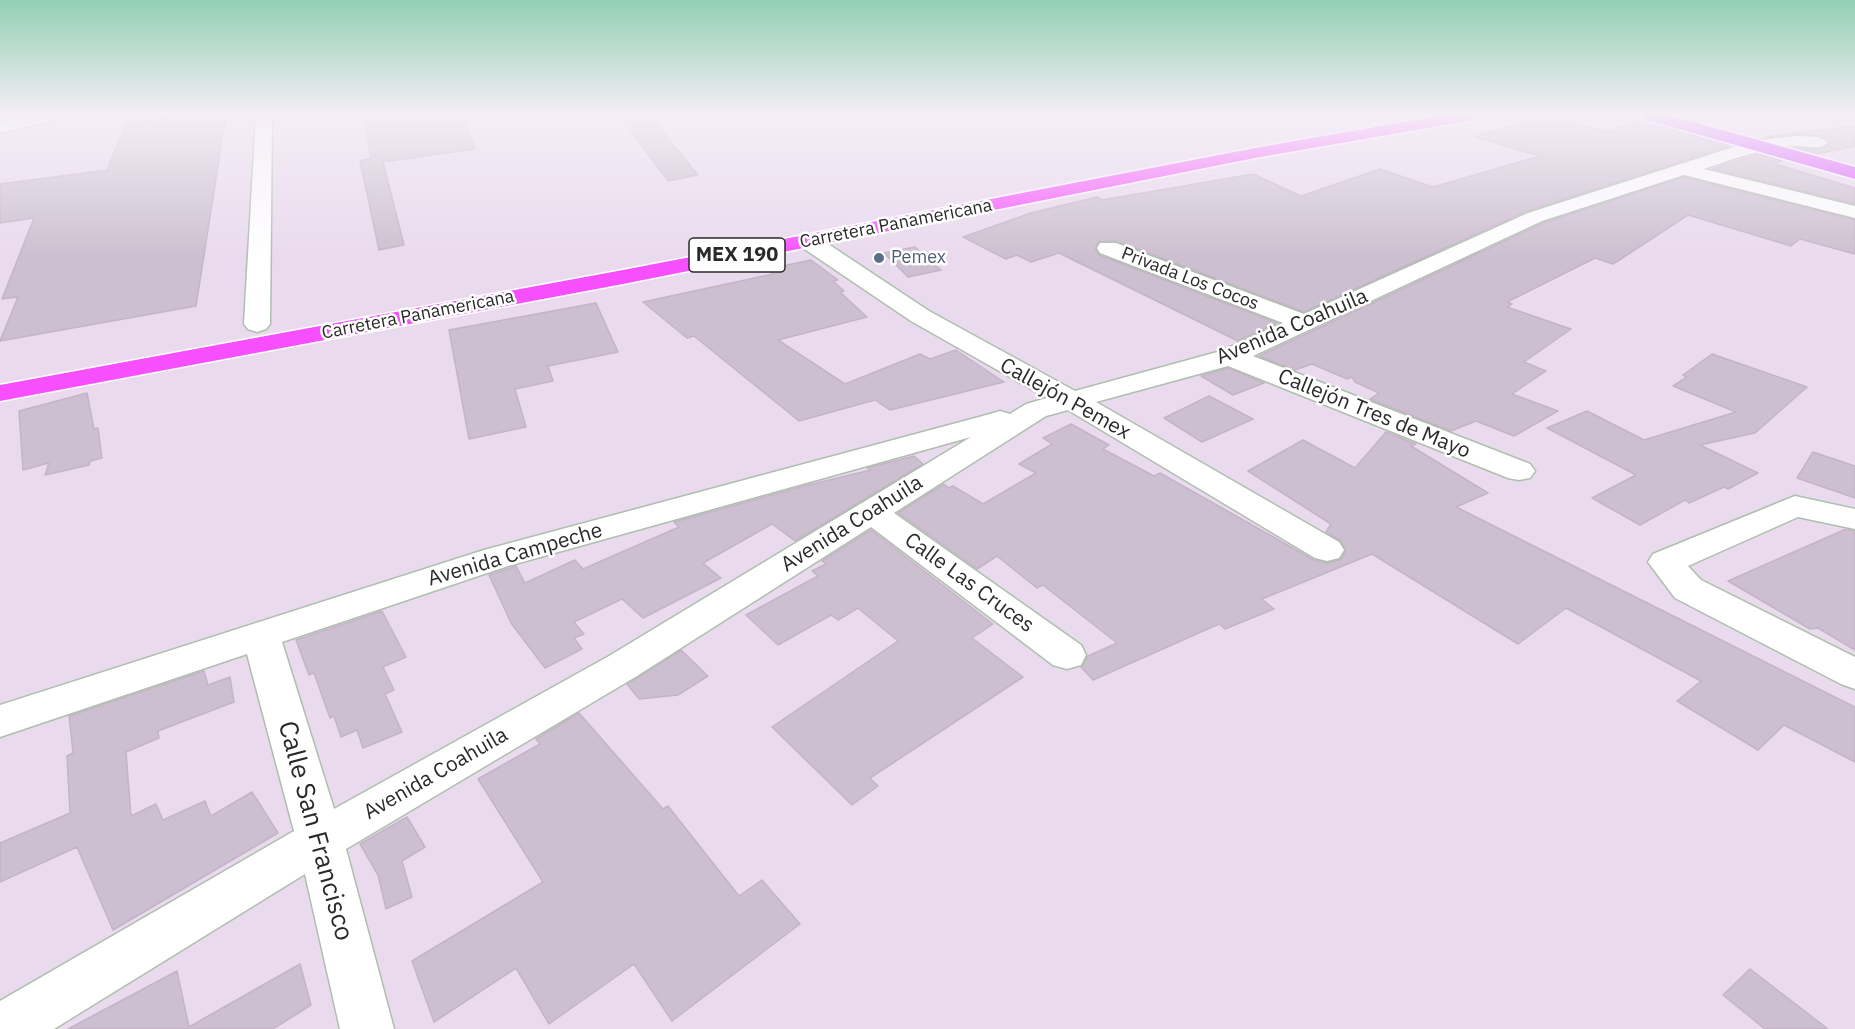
<!DOCTYPE html>
<meta charset="utf-8">
<style>
body{margin:0}
canvas{display:block;background:#e9daed}
</style>
<canvas width="1855" height="1029"></canvas>
<script>
const context = document.querySelector('canvas').getContext('2d');
context.lineJoin = 'round';
function fill(path, color) {
  context.fillStyle = color;
  context.fill(path, 'evenodd');
}
function strokePath(path, color, width, dash) {
  context.strokeStyle = color;
  context.lineWidth = width;
  context.lineCap = dash ? 'butt' : 'round';
  context.setLineDash(dash || []);
  context.stroke(path);
}
function label(font, color, halo, rows, align = 'center') {
  context.font = font + ' "IBM Plex Sans",sans-serif';
  context.lineWidth = 5;
  context.setLineDash([]);
  context.textBaseline = 'middle';
  context.strokeStyle = halo;
  context.fillStyle = color;
  for (const [text, x, y, turn = 0] of rows) {
    context.save();
    context.translate(x, y);
    context.rotate((+turn || 0) * Math.PI / 180);
    context.textAlign = isNaN(turn) ? turn : align;
    if (halo) context.strokeText(text, 0, 0);
    context.fillText(text, 0, 0);
    context.restore();
  }
}
const building = new Path2D(`
 M 196,115 L 226,115 L 196,306 L 0,341 L 18,297 L 2,299 L 34,218 L 0,223 L 0,184 L 107,170 L 126,123 Z
 M 393,115 L 461,115 L 475,149 L 383,162 L 404,245 L 379,250 L 360,161 L 371,158 L 364,119 Z
 M 619,115 L 649,115 L 698,175 L 668,181 Z
 M 1543,115 L 1610,132 L 1633,122 L 1672,129 L 1730,146 L 1527,211 L 1304,312 L 1117,241 L 1098,242 L 1095,249 L 1099,255 L 1277,323 L 1238,341 L 1059,253 L 1031,262 L 1017,255 L 1006,259 L 963,237 L 1031,213 L 1097,197 L 1102,200 L 1253,174 L 1301,196 L 1380,169 L 1433,187 L 1540,156 L 1475,137 Z
 M 1855,126 L 1855,146 L 1817,154 L 1796,148 L 1818,149 L 1826,147 L 1830,142 L 1820,135 L 1796,134 L 1764,137 Z
 M 1759,154 L 1782,161 L 1772,163 L 1855,188 L 1855,204 L 1712,169 Z
 M 1684,177 L 1855,220 L 1855,254 L 1800,239 L 1791,246 L 1688,215 L 1613,264 L 1595,258 L 1507,302 L 1512,304 L 1507,307 L 1571,329 L 1524,362 L 1546,371 L 1512,394 L 1558,411 L 1514,436 L 1476,421 L 1451,431 L 1370,399 L 1379,393 L 1355,382 L 1352,377 L 1347,379 L 1312,364 L 1295,370 L 1259,356 L 1543,223 Z
 M 915,247 L 941,270 L 908,277 L 884,253 Z
 M 811,260 L 838,280 L 833,281 L 844,291 L 840,292 L 867,317 L 778,340 L 845,384 L 920,354 L 930,359 L 956,350 L 1004,382 L 890,410 L 875,400 L 799,421 L 694,336 L 687,338 L 643,302 L 773,274 L 768,269 Z
 M 596,303 L 618,352 L 548,366 L 553,381 L 515,389 L 526,427 L 469,439 L 449,330 Z
 M 1712,354 L 1807,387 L 1755,433 L 1700,445 L 1758,473 L 1728,489 L 1724,487 L 1689,503 L 1685,500 L 1640,525 L 1592,498 L 1636,475 L 1547,428 L 1587,411 L 1644,440 L 1736,412 L 1673,386 L 1687,377 L 1683,375 Z
 M 1228,368 L 1264,383 L 1233,395 L 1201,376 Z
 M 87,393 L 94,429 L 98,428 L 102,458 L 90,461 L 89,465 L 45,475 L 49,463 L 23,470 L 19,411 Z
 M 1209,396 L 1253,419 L 1202,442 L 1164,418 Z
 M 1071,424 L 1109,445 L 1103,449 L 1154,476 L 1160,473 L 1314,560 L 1326,563 L 1340,560 L 1346,551 L 1340,540 L 1326,532 L 1331,524 L 1248,471 L 1303,440 L 1355,468 L 1386,432 L 1416,444 L 1411,446 L 1488,493 L 1456,507 L 1855,707 L 1855,762 L 1784,725 L 1758,750 L 1677,701 L 1701,681 L 1566,608 L 1518,644 L 1372,554 L 1262,599 L 1274,609 L 1225,629 L 1219,624 L 1093,680 L 1081,667 L 1088,656 L 1117,643 L 1043,585 L 1037,588 L 997,556 L 977,569 L 898,513 L 944,484 L 949,488 L 953,486 L 983,504 L 1036,473 L 1019,464 L 1052,444 L 1043,438 Z
 M 1813,452 L 1855,466 L 1855,498 L 1797,478 Z
 M 914,456 L 923,464 L 795,541 L 772,524 L 703,563 L 721,578 L 643,618 L 622,599 L 574,622 L 584,634 L 574,638 L 582,649 L 545,668 L 511,623 L 489,575 L 516,566 L 525,583 L 575,560 L 583,569 L 679,527 L 674,522 L 808,485 L 871,470 L 867,468 Z
 M 1846,529 L 1855,531 L 1855,650 L 1818,628 L 1810,629 L 1728,581 Z
 M 871,530 L 993,624 L 972,638 L 1023,677 L 870,778 L 878,786 L 852,805 L 772,727 L 898,641 L 858,608 L 838,620 L 831,615 L 778,645 L 746,615 L 818,576 L 812,571 L 826,564 L 822,561 Z
 M 382,611 L 406,657 L 383,667 L 394,690 L 385,694 L 402,732 L 363,748 L 357,730 L 341,737 L 334,716 L 330,718 L 314,673 L 309,675 L 296,640 Z
 M 681,650 L 708,676 L 678,695 L 639,699 L 627,684 Z
 M 204,671 L 208,685 L 230,677 L 234,702 L 158,731 L 159,738 L 126,752 L 131,816 L 156,804 L 163,820 L 205,801 L 211,816 L 252,792 L 278,833 L 113,930 L 77,847 L 0,882 L 0,843 L 70,813 L 67,756 L 73,753 L 69,716 Z
 M 579,713 L 663,809 L 668,806 L 739,896 L 762,880 L 800,924 L 672,1021 L 634,964 L 549,1024 L 516,968 L 434,1022 L 412,961 L 543,882 L 478,779 L 540,744 L 536,739 Z
 M 407,817 L 425,847 L 402,861 L 412,897 L 386,909 L 378,875 L 360,844 Z
 M 300,964 L 311,1005 L 273,1029 L 68,1029 L 177,971 L 189,1027 Z
 M 1750,969 L 1828,1029 L 1765,1029 L 1723,995 Z`);
fill(building, '#ccbfcf');
strokePath(building, '#c5b4c9', 1.5);
const minor = new Path2D(`
 M 34,115 L 65,115 L 63,119 L 0,133 L 0,123 Z
 M 256,115 L 272,115 L 270,324 L 266,329 L 257,332 L 248,329 L 244,324 Z
 M 1796,136 L 1819,137 L 1828,142 C 1821,151 1807,146 1797,146 C 1764,147 1734,159 1704,169 L 1855,206 L 1855,218 L 1684,175 L 1542,221 L 1253,356 L 1530,464 L 1535,471 L 1530,478 L 1519,480 L 1508,478 L 1228,366 L 1096,402 L 1339,542 L 1344,550 L 1339,558 L 1327,561 L 1315,558 L 1068,410 L 1046,416 L 894,513 L 1081,645 L 1086,655 L 1081,665 L 1067,669 L 1053,665 L 871,527 L 637,676 L 346,849 L 394,1029 L 340,1029 L 305,874 L 54,1029 L 0,1029 L 0,1001 L 294,831 L 247,654 L 0,737 L 0,705 L 484,550 L 990,414 L 1000,411 L 1010,414 L 1026,404 L 1047,398 L 911,321 L 800,246 L 797,241 L 800,236 L 816,236 L 929,311 L 1075,391 L 1221,351 L 1283,323 L 1100,253 L 1097,248 L 1100,243 L 1116,243 L 1304,314 L 1528,213 L 1752,141 ZM 971,437 L 609,656 L 334,809 L 282,642 L 508,566 Z
 M 1795,496 L 1855,509 L 1855,529 L 1798,517 L 1688,566 L 1701,580 L 1855,657 L 1855,689 L 1841,684 L 1675,598 L 1648,562 L 1653,554 Z`);
const primary = new Path2D(`
 M 1443,115 L 1481,115 L 1473,120 L 1255,158 L 623,284 L 0,401 L 0,385 L 623,270 L 1255,148 Z`);
const trunk = new Path2D(`
 M 1642,115 L 1669,115 L 1855,167 L 1855,179 L 1644,119 Z`);
strokePath(minor, '#aebfae', 3);
strokePath(primary, '#fff', 3);
strokePath(trunk, '#fff', 3);
fill(minor, '#fff');
fill(primary, '#f74ffe');
fill(trunk, '#db52fe');
const sky = context.createLinearGradient(0, 0, 0, 259);
sky.addColorStop(0, '#93d0b3');
sky.addColorStop(0.44, '#f5eef7');
sky.addColorStop(1, '#f5eef700');
context.fillStyle = sky;
context.fillRect(0, 0, 1855, 259);
for (const [x, y, r, color] of [
 [879,258,6,"#5c6f8a"]
]) {
  const dot = new Path2D();
  dot.arc(x, y, r, 0, 2 * Math.PI);
  context.fillStyle = color;
  context.fill(dot);
  strokePath(dot, '#fff', 2);
}
label('18px', '#2a2a2a', '#fff', [
 ["Carretera Panamericana",896,224,-11],
 ["Privada Los Cocos",1190,279,21],
 ["Carretera Panamericana",418,315,-11]
]);
label('18px', '#4e5e75', '#fff', [
 ["Pemex",891,258]
], 'left');
for (const [x, y, w] of [
 [737,255,96]
]) {
  const box = new Path2D();
  box.roundRect(x - w / 2, y - 17, w, 34, 4.5);
  context.fillStyle = '#fff';
  context.fill(box);
  strokePath(box, '#2a2a2a', 1.5);
}
label('bold 20px', '#2a2a2a', null, [
 ["MEX 190",737,255]
]);
label('21px', '#2a2a2a', '#fff', [
 ["Avenida Coahuila",1292,327,-23],
 ["Callejón Pemex",1065,399,29],
 ["Callejón Tres de Mayo",1374,414,22],
 ["Avenida Coahuila",852,524,-32],
 ["Avenida Campeche",515,555,-16],
 ["Calle Las Cruces",969,583,36],
 ["Avenida Coahuila",436,774,-30]
]);
label('26px', '#2a2a2a', '#fff', [
 ["Calle San Francisco",315,831,75]
]);
</script>
